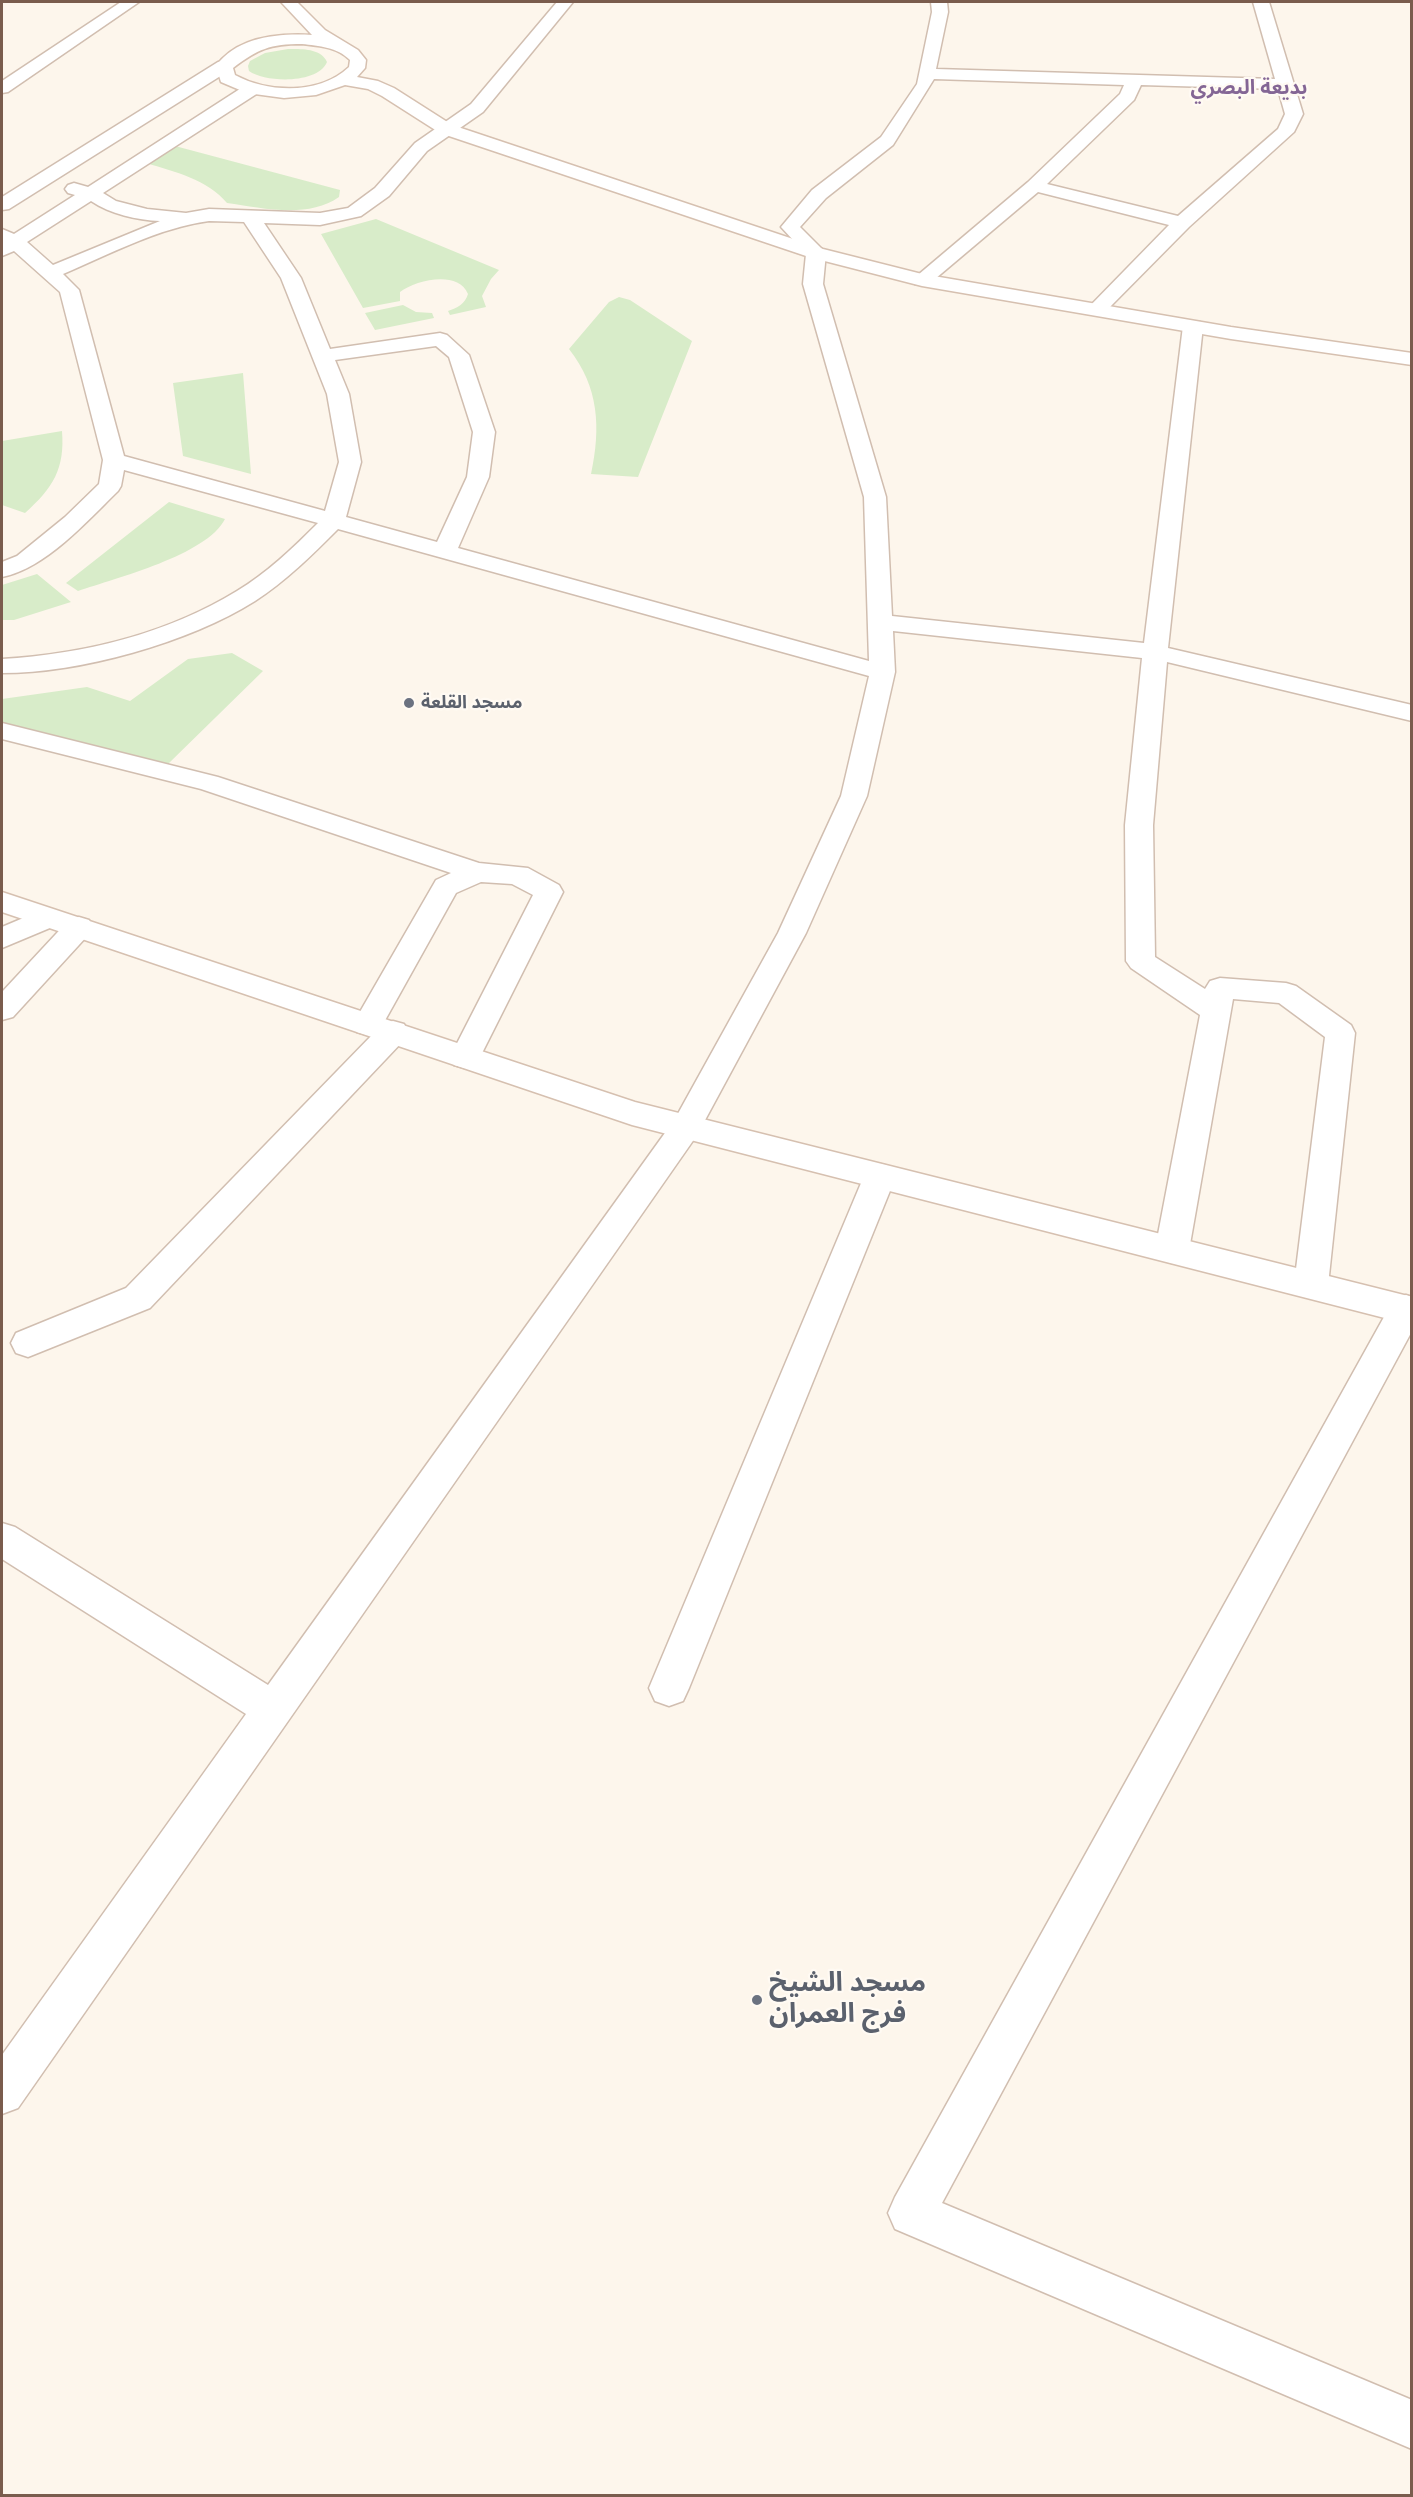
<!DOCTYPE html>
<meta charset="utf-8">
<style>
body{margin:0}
#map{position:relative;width:1413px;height:2497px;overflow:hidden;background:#fdf6ec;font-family:"Space Grotesk",sans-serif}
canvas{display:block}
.frame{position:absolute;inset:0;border:3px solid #7a5c4d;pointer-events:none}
</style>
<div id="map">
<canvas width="1413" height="2497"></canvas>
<div class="frame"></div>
</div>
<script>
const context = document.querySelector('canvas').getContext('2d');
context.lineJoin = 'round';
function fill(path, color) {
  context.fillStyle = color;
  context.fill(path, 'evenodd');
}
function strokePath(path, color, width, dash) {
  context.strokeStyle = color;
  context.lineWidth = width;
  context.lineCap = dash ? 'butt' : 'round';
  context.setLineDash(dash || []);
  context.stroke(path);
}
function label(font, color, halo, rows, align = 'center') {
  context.font = font + ' "Space Grotesk","Noto Sans Arabic",sans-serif';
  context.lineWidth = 4.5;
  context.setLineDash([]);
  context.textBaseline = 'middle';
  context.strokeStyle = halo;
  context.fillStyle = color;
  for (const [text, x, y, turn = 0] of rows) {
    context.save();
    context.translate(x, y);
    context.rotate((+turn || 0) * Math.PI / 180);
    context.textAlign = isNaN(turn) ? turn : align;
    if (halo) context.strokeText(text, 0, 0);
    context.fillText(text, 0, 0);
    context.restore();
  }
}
fill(new Path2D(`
 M 288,49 C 301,49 321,48 327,62 C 318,84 266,83 249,71 L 248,66 L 250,61 L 265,53 Z
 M 175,146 L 340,190 L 339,197 C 308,219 262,208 227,203 C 207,179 175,172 146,163 Z
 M 376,219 L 499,270 L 491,279 L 482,296 L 486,307 L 450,315 L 448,311 C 457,308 465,304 468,294 C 458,270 416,280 400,292 L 400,301 L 363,308 L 321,234 Z
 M 619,297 L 630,300 L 692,341 L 638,477 L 591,474 C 601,428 599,387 569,349 L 609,302 Z
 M 403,305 L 416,312 L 432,313 L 434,318 L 375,330 L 365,313 Z
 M 243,373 L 251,474 L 183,456 L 173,383 Z
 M 62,431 C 65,469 53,488 25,513 L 2,505 L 2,441 Z
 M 169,502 L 225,519 C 207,555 116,578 78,591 L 66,583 Z
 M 37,574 L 71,602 L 14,620 L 2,620 L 2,585 Z
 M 232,653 L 263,671 L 168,764 L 2,726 L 2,699 L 87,687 L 130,701 L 188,659 Z`), '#d8ecc9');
const street = new Path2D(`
 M 121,2 L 139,2 L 8,92 L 2,93 L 2,81 Z
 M 557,2 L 573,2 L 483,112 L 427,151 L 389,196 L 361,216 L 320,225 L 264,223 L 301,278 L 330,349 L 440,333 L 447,335 L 469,355 L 495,432 L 489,477 L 458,548 L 869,661 L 864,497 L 803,284 L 806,254 L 781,227 L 812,190 L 881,137 L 917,84 L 932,12 L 931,2 L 947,2 L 948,12 L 936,69 L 1275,79 L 1253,2 L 1269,2 L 1303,114 L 1294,132 L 1189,227 L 1104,313 L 1090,313 L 1087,309 L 1169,225 L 1038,192 L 929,284 L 915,284 L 912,280 L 1028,182 L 1120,94 L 1124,85 L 934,79 L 893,145 L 826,198 L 800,227 L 826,253 L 823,284 L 886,497 L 892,616 L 1144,643 L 1183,326 L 1186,322 L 1200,322 L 1203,326 L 1168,648 L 1412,705 L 1412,721 L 1167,662 L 1153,825 L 1155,957 L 1205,989 L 1210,981 L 1220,978 L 1286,983 L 1296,986 L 1351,1025 L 1355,1033 L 1328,1285 L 1323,1294 L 1311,1298 L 1299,1294 L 1294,1285 L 1325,1037 L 1279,1003 L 1233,999 L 1189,1250 L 1184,1259 L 1172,1263 L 1160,1259 L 1155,1250 L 1200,1015 L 1131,968 L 1126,961 L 1125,825 L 1142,658 L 893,631 L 895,672 L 867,796 L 806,933 L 697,1135 L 18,2108 L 2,2114 L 2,2055 L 246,1714 L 2,1559 L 2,1523 L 15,1527 L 268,1685 L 675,1119 L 778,933 L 841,796 L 869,676 L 338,529 C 312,555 286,581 255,601 C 188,643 80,673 2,673 L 2,659 C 83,654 167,634 237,591 C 267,573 293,548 318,523 L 124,470 L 121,486 L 118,491 C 86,522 46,568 2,577 L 2,562 L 17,556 L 65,517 L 99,484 L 103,460 L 60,292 L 14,251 L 2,256 L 2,229 L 14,234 L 75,195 L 68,193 L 65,189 L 68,185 L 74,183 L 88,187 L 246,85 L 258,85 L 260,89 L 258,93 L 103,193 L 116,201 L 147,209 L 186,213 L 209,209 L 320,213 L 348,208 L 375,188 L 415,143 L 471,104 ZM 1141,85 L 1278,89 L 1285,114 L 1278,129 L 1178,216 L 1047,184 L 1134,100 ZM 91,201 C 110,214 137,220 160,221 L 53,265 L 27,242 ZM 209,221 L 244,222 L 281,278 L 327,394 L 339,462 L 325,511 L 124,456 L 79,290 L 63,274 C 110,254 158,228 209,221 ZM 436,346 L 449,357 L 473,432 L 467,477 L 437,542 L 346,517 L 361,462 L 349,394 L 335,360 Z
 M 224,61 L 230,62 L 232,66 L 230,70 L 9,209 L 2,210 L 2,197 L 218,62 Z
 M 2,723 L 218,777 L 479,863 L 528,868 L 559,885 L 563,892 L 476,1065 L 465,1068 L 454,1065 L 450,1057 L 533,895 L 512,884 L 481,882 L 456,893 L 383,1024 L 393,1021 L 404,1024 L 408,1032 L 404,1040 L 150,1308 L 28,1357 L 16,1353 L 11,1343 L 16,1333 L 126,1288 L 374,1033 L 368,1035 L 357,1032 L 353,1024 L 436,880 L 451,873 L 201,789 L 2,739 Z
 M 47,908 L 57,911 L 61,918 L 57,925 L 2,948 L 2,927 Z
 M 79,917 L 89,920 L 93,927 L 89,934 L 13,1017 L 2,1020 L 2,992 L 69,920 Z
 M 880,1164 L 891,1167 L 896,1176 L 689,1688 L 683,1701 L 669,1706 L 655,1701 L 649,1688 L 864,1176 L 869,1167 Z
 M 1406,1295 L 1412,1297 L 1412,1331 L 942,2203 L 1412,2400 L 1412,2449 L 895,2229 L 888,2213 L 895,2197 L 1394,1299 Z`);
const secondary = new Path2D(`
 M 281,2 L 297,2 L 325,30 L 358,50 L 366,60 L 365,68 L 357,77 L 378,81 L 394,88 L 452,125 L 823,249 L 922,274 L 1231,327 L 1412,353 L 1412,365 L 1231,339 L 922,286 L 809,257 L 440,133 L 382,96 L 368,89 L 345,85 L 316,95 L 284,98 L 247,93 L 221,82 L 216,66 C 237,37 278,33 312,35 ZM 302,44 C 319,46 337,47 350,60 L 349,67 C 319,95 269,93 235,75 L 233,68 C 258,49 270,44 302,44 Z
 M 2,892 L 635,1102 L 1412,1297 L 1412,1325 L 632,1125 L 2,912 Z`);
strokePath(street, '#d1beb0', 3);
strokePath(secondary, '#d6c0b0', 3);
fill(street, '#fff');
fill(secondary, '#fff');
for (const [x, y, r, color] of [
 [409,703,6,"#6b7280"],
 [757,2000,6,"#6b7280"]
]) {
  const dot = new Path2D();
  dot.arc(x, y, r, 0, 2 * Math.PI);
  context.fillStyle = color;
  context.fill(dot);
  strokePath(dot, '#fffaf3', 2);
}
label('bold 18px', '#5b616d', '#fffaf3', [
 ["مسجد القلعة",421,703]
], 'left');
label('bold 20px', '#846695', '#fffaf3', [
 ["بديعة البصري",1249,89]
]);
label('bold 27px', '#5b616d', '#fffaf3', [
 ["مسجد الشيخ",769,1984],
 ["فرج العمران",769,2015]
], 'left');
</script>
